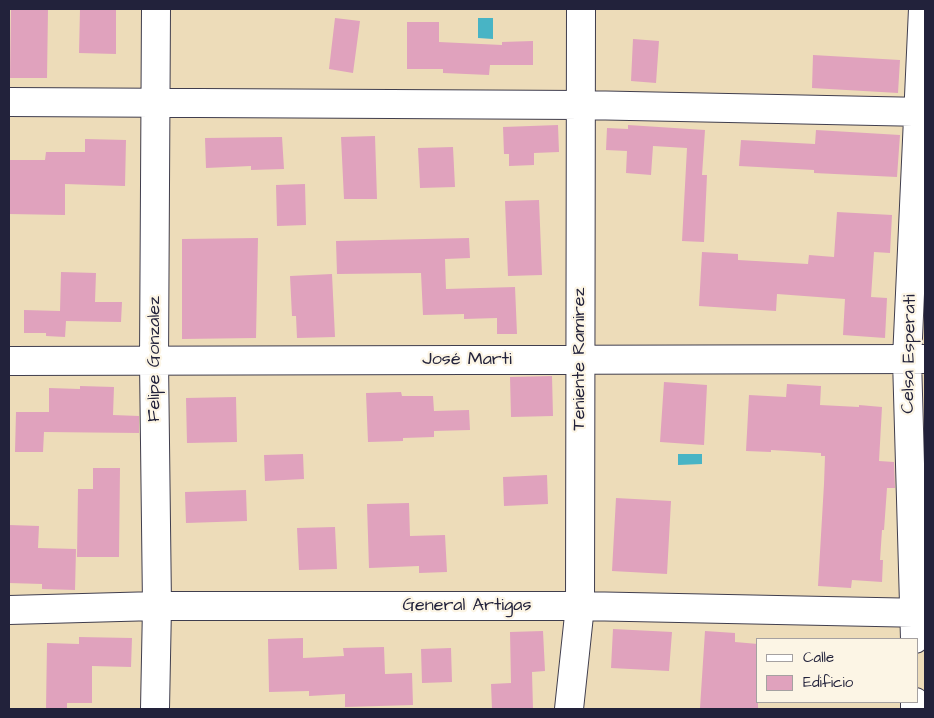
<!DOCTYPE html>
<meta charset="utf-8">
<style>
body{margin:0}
#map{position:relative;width:934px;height:718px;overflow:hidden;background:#eddcb9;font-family:"Architects Daughter",sans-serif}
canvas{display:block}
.frame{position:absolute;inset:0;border:10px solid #22223b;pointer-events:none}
.legend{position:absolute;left:756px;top:638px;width:162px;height:65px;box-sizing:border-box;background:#fcf5e5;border:1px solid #a5a1a1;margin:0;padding:6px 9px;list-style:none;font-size:15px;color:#22223b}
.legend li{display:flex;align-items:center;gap:10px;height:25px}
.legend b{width:25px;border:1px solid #a5a1a1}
</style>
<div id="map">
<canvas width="934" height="718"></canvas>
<div class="frame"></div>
<ul class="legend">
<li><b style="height:6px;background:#fff"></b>Calle</li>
<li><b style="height:14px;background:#e0a2bd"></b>Edificio</li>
</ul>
</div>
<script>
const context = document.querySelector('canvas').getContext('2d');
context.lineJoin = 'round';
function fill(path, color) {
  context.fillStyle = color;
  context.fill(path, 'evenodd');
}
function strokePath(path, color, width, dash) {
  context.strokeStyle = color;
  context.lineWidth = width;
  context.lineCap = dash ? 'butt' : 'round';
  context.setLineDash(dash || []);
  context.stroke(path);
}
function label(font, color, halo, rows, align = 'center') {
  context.font = font + ' "Architects Daughter",sans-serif';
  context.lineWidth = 4.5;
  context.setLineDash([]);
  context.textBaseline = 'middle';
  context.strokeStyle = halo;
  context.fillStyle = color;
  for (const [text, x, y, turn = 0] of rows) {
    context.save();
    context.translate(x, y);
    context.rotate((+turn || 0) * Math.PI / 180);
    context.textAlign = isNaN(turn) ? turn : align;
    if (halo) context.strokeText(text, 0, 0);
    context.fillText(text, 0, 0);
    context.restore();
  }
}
fill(new Path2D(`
 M 478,18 L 493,18 L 493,39 L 478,38 Z
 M 678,454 L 702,454 L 702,464 L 678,465 Z`), '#48b4c5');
fill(new Path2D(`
 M 11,9 L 48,9 L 47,78 L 10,78 Z
 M 80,9 L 116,9 L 116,54 L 79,53 Z
 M 335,18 L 360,21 L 353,73 L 329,69 Z
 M 407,22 L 439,22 L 439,42 L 502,45 L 502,42 L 533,41 L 533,65 L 490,65 L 489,75 L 443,73 L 443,69 L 407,69 Z
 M 633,39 L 659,41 L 656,83 L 631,81 Z
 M 813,55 L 900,60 L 898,93 L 812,88 Z
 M 558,125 L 559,152 L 534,153 L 534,165 L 509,166 L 509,154 L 504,154 L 503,127 Z
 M 628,125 L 705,130 L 702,175 L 707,175 L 704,242 L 682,241 L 687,148 L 653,146 L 651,175 L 626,173 L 627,151 L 606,150 L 607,128 L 628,129 Z
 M 816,130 L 900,135 L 897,177 L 814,173 L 814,170 L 739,166 L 741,140 L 815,144 Z
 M 375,136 L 377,199 L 344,199 L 341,137 Z
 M 282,137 L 284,169 L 251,170 L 251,166 L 206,168 L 205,138 Z
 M 85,139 L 126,140 L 125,186 L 65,184 L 65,215 L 9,214 L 9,160 L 45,160 L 46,152 L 85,152 Z
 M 453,147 L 455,187 L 420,188 L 418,148 Z
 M 305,184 L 306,225 L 277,226 L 276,185 Z
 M 539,200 L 542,275 L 508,276 L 505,201 Z
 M 837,212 L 892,215 L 890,253 L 874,252 L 871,297 L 887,298 L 885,338 L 843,335 L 845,299 L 777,294 L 776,311 L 699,306 L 702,252 L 738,254 L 738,260 L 808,264 L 809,255 L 834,257 Z
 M 258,238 L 256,338 L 182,339 L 182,239 Z
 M 469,238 L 470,258 L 445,259 L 446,289 L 515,287 L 517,334 L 497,334 L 497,318 L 464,319 L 464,314 L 423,315 L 421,273 L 337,274 L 336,241 Z
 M 61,272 L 96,273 L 95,302 L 122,302 L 121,322 L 66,321 L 65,337 L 46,336 L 46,333 L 24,333 L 24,310 L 60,311 Z
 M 332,274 L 335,337 L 297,338 L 296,316 L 292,316 L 290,276 Z
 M 552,376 L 553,416 L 511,417 L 510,377 Z
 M 664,382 L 707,385 L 704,445 L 660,442 Z
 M 787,384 L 821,386 L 820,405 L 859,407 L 859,405 L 882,407 L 879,461 L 894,462 L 895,488 L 887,488 L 884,530 L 882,530 L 880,560 L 883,560 L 882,582 L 852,580 L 851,588 L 818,586 L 824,484 L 825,456 L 821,456 L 821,453 L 771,450 L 771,452 L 746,451 L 749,395 L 786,397 Z
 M 80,386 L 114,387 L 113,415 L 139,416 L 139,433 L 44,432 L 43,452 L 15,452 L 16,412 L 49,412 L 49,388 L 80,389 Z
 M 401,392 L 402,396 L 433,396 L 434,411 L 469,410 L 470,430 L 434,431 L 434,437 L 403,438 L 403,441 L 368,442 L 366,393 Z
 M 236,397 L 237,442 L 187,443 L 186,398 Z
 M 303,454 L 304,479 L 265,481 L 264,455 Z
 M 93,468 L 120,468 L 119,557 L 77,557 L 78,489 L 93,489 Z
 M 547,475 L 548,504 L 504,506 L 503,477 Z
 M 246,490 L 247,521 L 186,523 L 185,492 Z
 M 616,498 L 671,501 L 667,574 L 612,571 Z
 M 409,503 L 410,536 L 445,535 L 447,572 L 419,573 L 419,566 L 369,568 L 367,504 Z
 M 9,525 L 39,526 L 38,548 L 76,549 L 75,590 L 42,589 L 42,584 L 9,583 Z
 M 335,527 L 337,569 L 299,570 L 297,528 Z
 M 613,629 L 672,632 L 669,671 L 611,668 Z
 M 543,631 L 545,671 L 532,672 L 533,709 L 492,709 L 491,684 L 511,683 L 510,632 Z
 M 705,631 L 735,633 L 735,642 L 758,644 L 758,709 L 700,708 Z
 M 79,637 L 132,638 L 131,667 L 92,666 L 92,703 L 67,703 L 67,709 L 46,709 L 47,643 L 79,644 Z
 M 303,638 L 303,658 L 344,656 L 343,648 L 384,647 L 385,674 L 412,673 L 413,705 L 345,707 L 345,694 L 309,696 L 309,691 L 269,692 L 268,639 Z
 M 451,648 L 452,682 L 422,683 L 421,649 Z`), '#e0a2bd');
const minor = new Path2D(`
 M 9,102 L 581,105 L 925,112
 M 9,361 L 925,359
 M 9,610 L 157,606 L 580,606 L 925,613
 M 915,639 L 907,359 L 923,9
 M 915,702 L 915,709
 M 155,709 L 157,606 L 154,361 L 156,9
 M 569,709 L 580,606 L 581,9`);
strokePath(minor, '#403e4e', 30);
strokePath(minor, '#fff', 28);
label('18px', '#22223b', '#fcf5e5', [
 ["Celsa Esperati",910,354,-89],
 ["Felipe Gonzalez",155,359,-90],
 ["Teniente Ramirez",580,359,-90],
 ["José Marti",467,360],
 ["General Artigas",467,606]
]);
</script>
